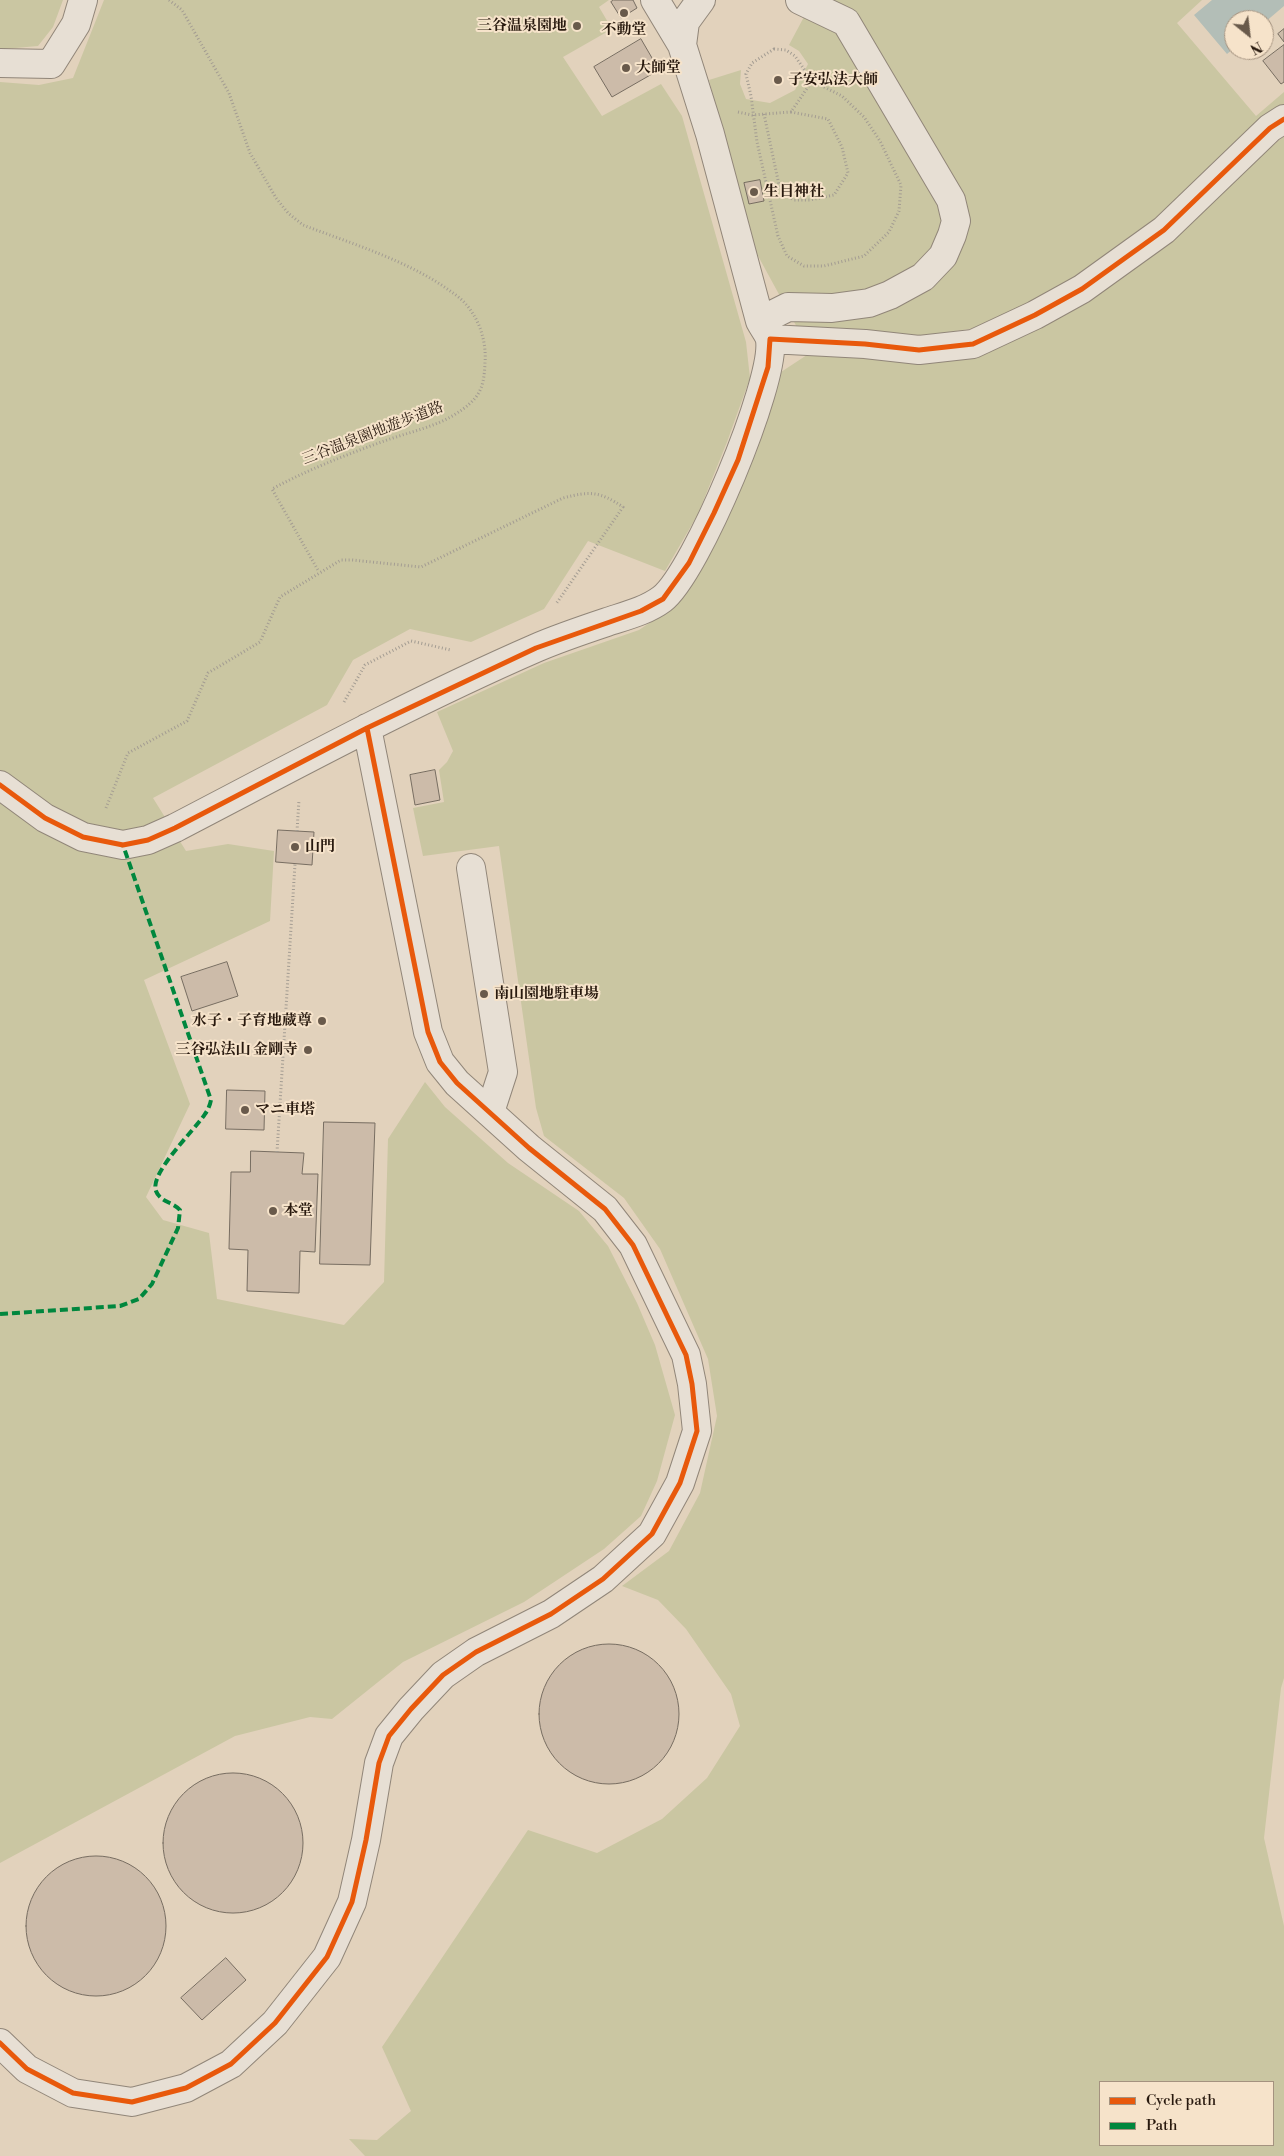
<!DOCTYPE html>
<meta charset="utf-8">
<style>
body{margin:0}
#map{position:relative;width:1284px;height:2156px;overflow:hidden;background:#e2d2bc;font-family:"Libre Bodoni",serif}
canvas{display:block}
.legend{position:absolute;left:1099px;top:2081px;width:175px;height:65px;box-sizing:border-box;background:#f6e3ca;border:1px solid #a4927f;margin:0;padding:6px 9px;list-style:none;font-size:15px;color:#28190e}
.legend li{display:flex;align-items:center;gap:10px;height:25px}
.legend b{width:25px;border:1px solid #a4927f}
.north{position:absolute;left:1224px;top:10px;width:50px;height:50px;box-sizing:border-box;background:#f6e3ca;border:1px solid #a4927f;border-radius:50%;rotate:151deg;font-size:14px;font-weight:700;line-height:20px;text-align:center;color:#28190e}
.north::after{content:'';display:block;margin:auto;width:18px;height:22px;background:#695a4b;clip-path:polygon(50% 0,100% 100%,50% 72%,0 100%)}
</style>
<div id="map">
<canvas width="1284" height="2156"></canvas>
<ul class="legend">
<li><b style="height:6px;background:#e8590c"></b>Cycle path</li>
<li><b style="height:6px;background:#00873e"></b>Path</li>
</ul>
<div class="north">N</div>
</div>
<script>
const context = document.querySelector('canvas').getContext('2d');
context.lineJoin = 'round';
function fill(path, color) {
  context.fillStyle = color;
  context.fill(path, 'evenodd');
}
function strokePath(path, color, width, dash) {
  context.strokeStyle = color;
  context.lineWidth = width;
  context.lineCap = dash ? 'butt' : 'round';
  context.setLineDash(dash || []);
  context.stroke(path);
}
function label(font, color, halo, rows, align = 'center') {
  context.font = font + ' "Libre Bodoni","Noto Serif JP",serif';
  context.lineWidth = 4;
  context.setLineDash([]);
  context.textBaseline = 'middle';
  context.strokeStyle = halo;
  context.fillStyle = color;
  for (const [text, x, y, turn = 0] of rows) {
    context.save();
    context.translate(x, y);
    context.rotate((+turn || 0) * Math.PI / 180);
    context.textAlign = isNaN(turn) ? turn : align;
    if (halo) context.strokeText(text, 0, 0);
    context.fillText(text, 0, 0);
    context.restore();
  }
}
fill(new Path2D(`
 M 0,0 L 63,0 L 53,27 L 38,46 L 4,49 L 0,49 Z
 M 104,0 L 609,0 L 599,7 L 612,29 L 563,57 L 602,116 L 661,84 L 682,116 L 746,342 L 750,378 L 727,442 L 698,514 L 665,571 L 588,541 L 544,609 L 471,642 L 410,629 L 353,660 L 327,705 L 153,798 L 186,851 L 228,844 L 274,851 L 270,921 L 144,980 L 190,1104 L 146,1197 L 163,1220 L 209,1233 L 217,1299 L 344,1325 L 384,1282 L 388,1139 L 425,1082 L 445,1107 L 508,1163 L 579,1211 L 608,1246 L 637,1303 L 655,1345 L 675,1415 L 657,1481 L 641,1516 L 604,1549 L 524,1602 L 403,1662 L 332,1719 L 310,1717 L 235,1736 L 0,1863 L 0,82 L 39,85 L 73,78 Z
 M 813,0 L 1202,0 L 1177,23 L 1256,116 L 1284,92 L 1284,105 L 1263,121 L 1115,258 L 995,325 L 910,338 L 799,331 L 751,243 L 709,80 L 741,70 L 740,84 L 746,99 L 770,103 L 795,90 L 808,64 L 799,51 L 789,45 Z
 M 1284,136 L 1284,1678 L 1281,1688 L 1264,1838 L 1284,1926 L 1284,2156 L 365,2156 L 349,2139 L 377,2140 L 411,2111 L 382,2047 L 528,1830 L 597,1853 L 662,1819 L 707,1778 L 740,1726 L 731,1694 L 686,1629 L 658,1600 L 622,1586 L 669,1551 L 700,1493 L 717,1416 L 708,1359 L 660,1249 L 624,1198 L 544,1136 L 536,1108 L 499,846 L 423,856 L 413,808 L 444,802 L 439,770 L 447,762 L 453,751 L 437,712 L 544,663 L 639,630 L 673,607 L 756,453 L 778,374 L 813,351 L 918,361 L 1127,271 ZM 1100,2082 L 1273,2082 L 1273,2145 L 1100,2145 Z`), '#cac6a2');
fill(new Path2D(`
 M 1212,0 L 1284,0 L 1284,6 L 1264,23 L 1264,20 L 1234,20 L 1234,48 L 1227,54 L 1194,15 Z`), '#b3beb7');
const building = new Path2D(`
 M 614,0 L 633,0 L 637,8 L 621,18 L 611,2 Z
 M 1284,29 L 1284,42 L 1278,34 Z
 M 641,39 L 659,70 L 612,97 L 594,67 Z
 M 1284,45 L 1284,82 L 1281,84 L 1263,61 Z
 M 760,180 L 764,201 L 749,204 L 744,183 Z
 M 435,770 L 440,800 L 415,805 L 410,775 Z
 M 278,830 L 314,832 L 312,865 L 276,862 Z
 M 227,962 L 238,996 L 192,1011 L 181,977 Z
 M 227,1090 L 265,1091 L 264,1130 L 226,1129 Z
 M 324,1122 L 375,1123 L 370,1265 L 320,1264 Z
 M 251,1151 L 304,1153 L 302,1174 L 318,1174 L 315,1252 L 300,1251 L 299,1293 L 247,1291 L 248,1250 L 229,1249 L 231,1172 L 250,1172 Z
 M539 1714a70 70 0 1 1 140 0a70 70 0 1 1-140 0Z
 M163 1843a70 70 0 1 1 140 0a70 70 0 1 1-140 0Z
 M26 1926a70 70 0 1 1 140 0a70 70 0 1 1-140 0Z
 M 226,1958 L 246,1980 L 202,2020 L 181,1998 Z`);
fill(building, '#ccbba9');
strokePath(building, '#776d61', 1);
const minor = new Path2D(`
 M 655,0 L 682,45
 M 0,63 L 51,64 L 76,24 L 83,0
 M 760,321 L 788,307 L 832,308 L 869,303 L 890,295 L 923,277 L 943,256 L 952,235 L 956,221 L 951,200 L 846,22 L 800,0
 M 770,339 L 865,344 L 919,350 L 973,344 L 1035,315 L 1082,289 L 1164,230 L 1270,128 L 1284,119
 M 0,785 L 45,818 L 83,837 L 123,845 L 148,840 L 175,828 C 294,766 412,702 536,648 C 559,638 583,630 607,622 C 625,616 646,611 662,599 C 696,573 776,382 770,340 C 769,334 763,327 760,321 L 710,134 L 682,45 L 685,22 L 701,0
 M 471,868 L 503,1072 L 490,1112
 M 0,2043 L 27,2069 L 73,2093 L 132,2102 L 186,2088 L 231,2064 L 275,2023 L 327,1957 L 352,1902 L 366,1840 L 379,1763 L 389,1736 L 411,1709 L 443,1675 L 476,1652 L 551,1614 L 603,1579 L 652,1534 L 680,1483 L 697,1431 L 692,1384 L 686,1355 L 633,1245 L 605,1209 L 529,1148 L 457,1083 L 440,1062 L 428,1032 L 367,728`);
strokePath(minor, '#918679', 30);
strokePath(new Path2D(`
 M 169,0 L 182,10 L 229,93 L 250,153 L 276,198 L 288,213 L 303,225 C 355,245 413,262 457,296 C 477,311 487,339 485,363 C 484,391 478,400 454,415 C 434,427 410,432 387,440 C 348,454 309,469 272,489 L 319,572
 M 774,49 L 786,50 L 795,56 L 812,81 L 842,96 L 864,117 L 880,141 L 901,185 L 899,211 L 889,232 L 864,256 L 824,266 L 804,266 L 787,256 L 778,236 L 757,142 L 751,96 L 746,74 L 752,63 Z
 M 738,112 L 752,115 L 791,112 L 812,81
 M 764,114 L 779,185 L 793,200 L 810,200 L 834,195 L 848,173 L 842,147 L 828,119 L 791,112
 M 344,702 L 365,665 L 411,641 L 451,650
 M 106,808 L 128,753 L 187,721 L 208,673 L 260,642 L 280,597 L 341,560 L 352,560 L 421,567 L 563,498 C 590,491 599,491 623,507 L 556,604
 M 297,831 L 299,800
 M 277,1152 L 295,864`), '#a39c92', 3, [1, 2.5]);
strokePath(minor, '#e7dfd4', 28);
strokePath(new Path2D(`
 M 0,1314 L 120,1306 L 139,1299 L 152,1284 L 178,1228 L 180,1210 C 173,1202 160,1202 156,1191 C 149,1173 195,1130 205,1114 C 208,1110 210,1105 211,1100 L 123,845`), '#00873e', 4, [8, 4]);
strokePath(new Path2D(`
 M 0,785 L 45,818 L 83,837 L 123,845 L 148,840 L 175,828 L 367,728 L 536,648 L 641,611 L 663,599 L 689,563 L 714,513 L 738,460 L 768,367 L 770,339 L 865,344 L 919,350 L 973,344 L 1035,315 L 1082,289 L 1164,230 L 1270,128 L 1284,119
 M 0,2043 L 27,2069 L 73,2093 L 132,2102 L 186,2088 L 231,2064 L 275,2023 L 327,1957 L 352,1902 L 366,1840 L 379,1763 L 389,1736 L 411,1709 L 443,1675 L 476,1652 L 551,1614 L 603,1579 L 652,1534 L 680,1483 L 697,1431 L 692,1384 L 686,1355 L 633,1245 L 605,1209 L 529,1148 L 457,1083 L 440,1062 L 428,1032 L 367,728`), '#e8590c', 5);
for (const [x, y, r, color] of [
 [624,13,5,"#695a4b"],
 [577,26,5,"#695a4b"],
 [626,68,5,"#695a4b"],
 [778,80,5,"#695a4b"],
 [754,192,5,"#695a4b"],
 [295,847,5,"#695a4b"],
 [484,994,5,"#695a4b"],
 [322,1021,5,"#695a4b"],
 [308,1050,5,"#695a4b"],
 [245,1110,5,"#695a4b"],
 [273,1211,5,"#695a4b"]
]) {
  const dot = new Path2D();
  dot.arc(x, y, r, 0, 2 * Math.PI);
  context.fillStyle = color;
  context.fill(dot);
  strokePath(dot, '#f6e3ca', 2);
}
label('bold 15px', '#28190e', '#f6e3ca', [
 ["三谷温泉園地",567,26,"right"],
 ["不動堂",624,30,"center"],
 ["大師堂",636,68],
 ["子安弘法大師",788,80],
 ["生目神社",764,192],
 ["山門",305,847],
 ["南山園地駐車場",494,994],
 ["水子・子育地蔵尊",312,1021,"right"],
 ["三谷弘法山 金剛寺",298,1050,"right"],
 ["マニ車塔",255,1110],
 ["本堂",283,1211]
], 'left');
label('15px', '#28190e', '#f6e3ca', [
 ["三谷温泉園地遊歩道路",373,434,-21]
]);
</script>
